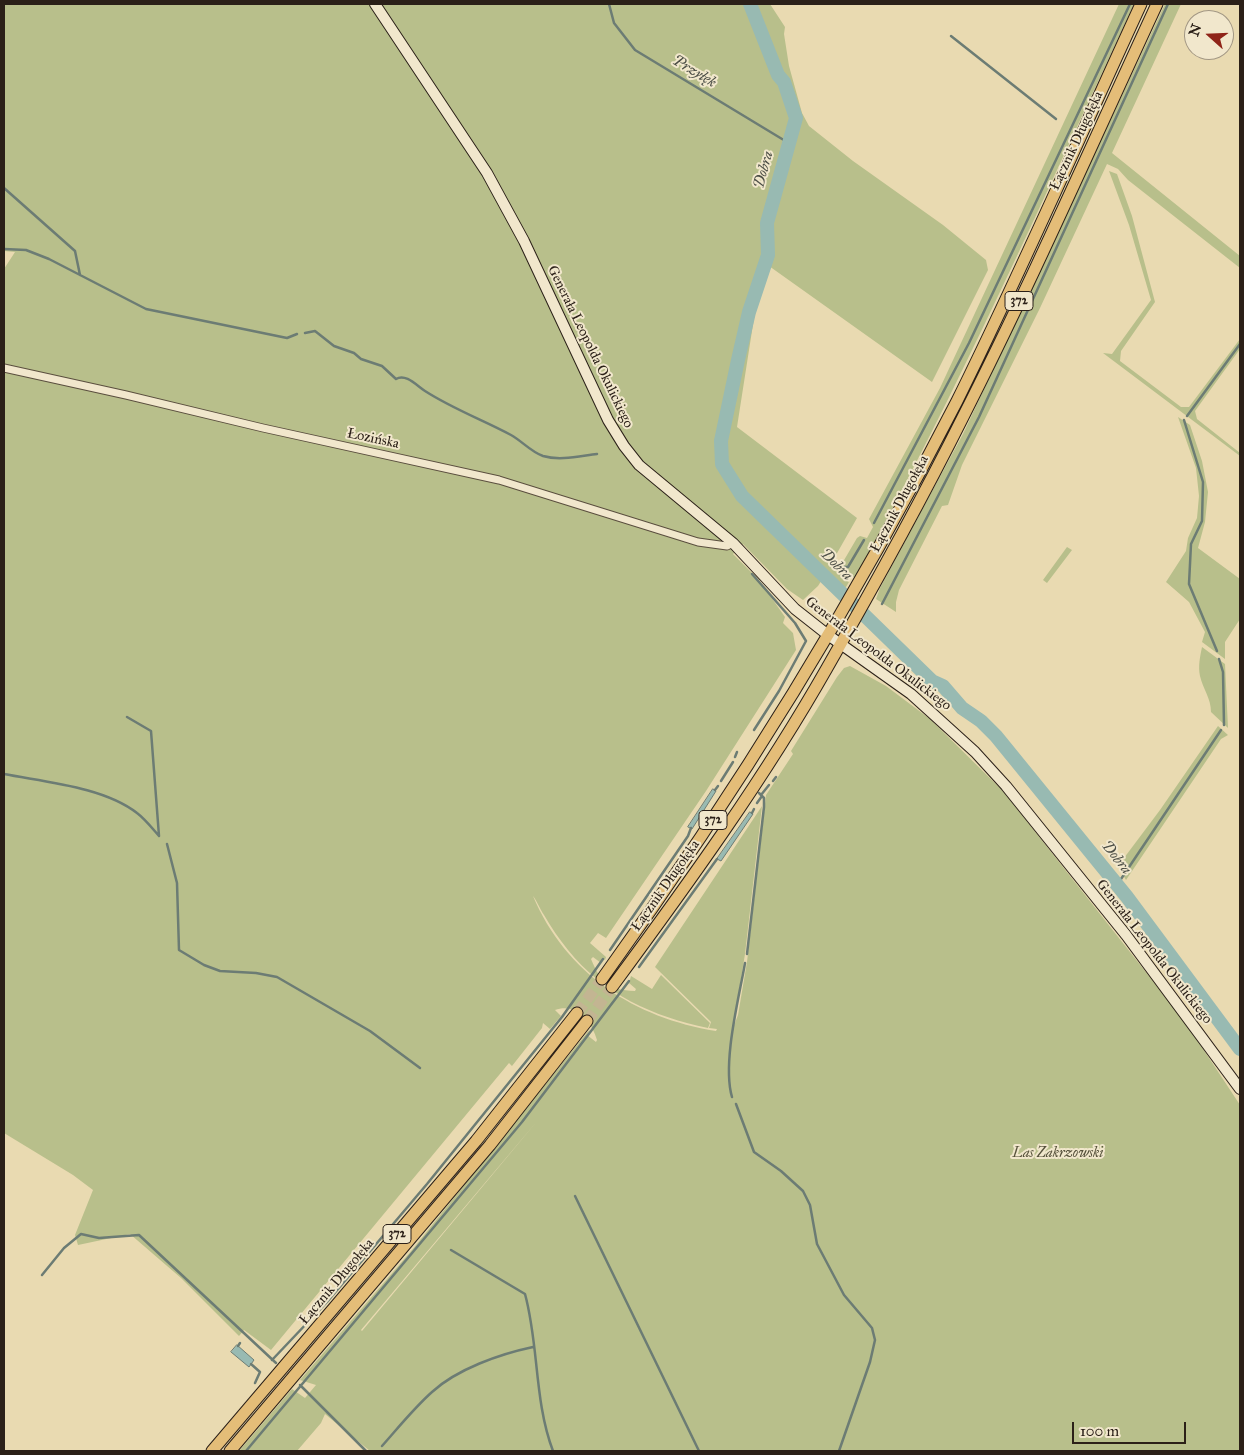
<!DOCTYPE html>
<meta charset="utf-8">
<style>
body{margin:0}
#map{position:relative;width:1244px;height:1455px;overflow:hidden;background:#e9dab1;font-family:"IM FELL Great Primer",serif}
canvas{display:block}
.frame{position:absolute;inset:0;border:5px solid #2b2018;pointer-events:none}
.north{position:absolute;left:1184px;top:10px;width:50px;height:50px;box-sizing:border-box;background:#f1e7cc;border:1px solid #a29784;border-radius:50%;rotate:290deg;font-size:14px;font-weight:700;line-height:20px;text-align:center;color:#2b2018}
.north::after{content:'';display:block;margin:auto;width:18px;height:22px;background:#8f2418;clip-path:polygon(50% 0,100% 100%,50% 72%,0 100%)}
.scale{position:absolute;left:1072px;top:1422px;width:114px;height:22px;box-sizing:border-box;border:2px solid #2b2018;border-top:0;padding-left:6px;font-size:15px;line-height:18px;white-space:nowrap;color:#2b2018;-webkit-text-stroke:4px #f1e7cc;paint-order:stroke}
</style>
<div id="map">
<canvas width="1244" height="1455"></canvas>
<div class="frame"></div>
<div class="north">N</div>
<div class="scale">100 m</div>
</div>
<script>
const context = document.querySelector('canvas').getContext('2d');
context.lineJoin = 'round';
function fill(path, color) {
  context.fillStyle = color;
  context.fill(path, 'evenodd');
}
function strokePath(path, color, width, dash) {
  context.strokeStyle = color;
  context.lineWidth = width;
  context.lineCap = dash ? 'butt' : 'round';
  context.setLineDash(dash || []);
  context.stroke(path);
}
function label(font, color, halo, rows, align = 'center') {
  context.font = font + ' "IM FELL Great Primer",serif';
  context.lineWidth = 4;
  context.setLineDash([]);
  context.textBaseline = 'middle';
  context.strokeStyle = halo;
  context.fillStyle = color;
  for (const [text, x, y, turn = 0] of rows) {
    context.save();
    context.translate(x, y);
    context.rotate((+turn || 0) * Math.PI / 180);
    context.textAlign = isNaN(turn) ? turn : align;
    if (halo) context.strokeText(text, 0, 0);
    context.fillText(text, 0, 0);
    context.restore();
  }
}
fill(new Path2D(`
 M 4,4 L 770,4 L 785,27 L 784,34 L 789,66 L 802,113 L 809,126 L 853,161 L 943,225 L 986,260 L 988,270 L 932,382 L 769,266 L 754,318 L 737,427 L 857,518 L 832,562 L 840,567 L 857,538 L 860,536 L 867,538 L 873,527 L 869,519 L 940,388 L 1119,4 L 1134,4 C 1044,197 958,391 855,578 L 846,573 L 847,581 L 849,582 L 843,592 L 825,575 L 818,586 L 803,600 L 787,589 L 743,544 L 733,554 L 759,580 L 785,617 L 783,623 L 793,633 L 796,650 L 706,791 L 606,938 L 598,933 L 590,943 L 606,957 L 605,960 L 602,958 L 601,963 L 593,957 L 591,959 C 601,983 608,990 635,991 L 636,989 L 629,983 L 631,976 L 652,989 L 661,975 L 710,1023 L 708,1028 C 654,1017 603,994 568,950 C 559,939 551,927 544,915 C 540,909 537,901 533,896 C 566,974 635,1018 716,1031 L 717,1029 L 709,1028 L 711,1022 L 655,967 L 762,806 L 745,954 L 733,1028 L 738,1015 L 747,962 L 766,795 L 793,754 L 791,751 L 837,677 L 844,668 L 850,666 L 886,686 L 930,719 L 1003,791 L 1186,1023 L 1240,1105 L 1240,1451 L 370,1451 L 325,1414 L 321,1423 L 297,1451 L 239,1451 L 292,1389 L 305,1398 L 316,1385 L 300,1380 L 412,1250 L 590,1029 L 587,1035 L 596,1042 L 597,1040 C 592,1022 576,1002 555,1010 L 561,1016 L 550,1029 L 543,1023 L 542,1028 L 512,1066 L 509,1063 L 271,1350 L 244,1330 L 239,1336 L 181,1278 L 130,1234 L 78,1245 L 75,1235 L 93,1190 L 73,1175 L 4,1133 L 4,269 L 15,252 L 4,251 ZM 538,1120 L 362,1331 L 361,1330 Z
 M 1165,4 L 1181,4 L 1112,153 L 1240,256 L 1240,268 L 1128,180 L 1118,169 L 1107,164 L 1040,308 L 962,465 L 948,505 L 942,506 L 899,590 L 896,602 L 896,612 L 876,599 L 880,588 L 963,434 Z
 M 1109,171 L 1117,174 L 1132,216 L 1155,302 L 1121,351 L 1120,361 L 1181,407 L 1189,407 L 1240,339 L 1240,349 L 1195,411 L 1197,419 L 1240,453 L 1240,456 L 1103,353 L 1112,354 L 1151,300 L 1129,225 Z
 M 1178,417 L 1190,425 L 1202,461 L 1208,492 L 1205,522 L 1198,548 L 1240,579 L 1240,619 L 1225,642 L 1225,659 L 1202,642 L 1205,632 L 1189,602 L 1166,582 L 1186,551 L 1188,538 L 1197,518 L 1199,496 L 1196,468 Z
 M 1067,547 L 1072,550 L 1047,583 L 1043,580 Z
 M 1202,647 L 1225,664 L 1228,728 L 1211,712 C 1211,698 1203,689 1200,676 C 1198,666 1200,657 1202,647 Z
 M 1218,726 L 1228,735 L 1221,739 L 1126,880 L 1118,866 L 1160,810 Z`), '#b8bf8b');
const water = new Path2D(`
 M 713,789 L 716,791 L 692,829 L 688,827 Z
 M 750,812 L 753,814 L 721,861 L 717,859 Z
 M 237,1345 L 254,1360 L 249,1367 L 231,1352 Z`);
fill(water, '#98bab2');
strokePath(water, '#6c7c74', 1);
strokePath(new Path2D(`
 M 609,4 L 614,23 L 635,50 L 787,142
 M 951,36 L 1056,119
 M 4,188 L 75,251 L 80,275
 M 4,249 L 26,250 L 49,259 L 146,309 L 287,338 L 297,334
 M 305,333 L 315,331 L 334,346 L 354,353 L 361,359 L 382,366 L 396,379 C 406,373 417,386 425,391 C 453,409 483,420 511,435 C 522,441 531,452 543,456 C 560,461 580,456 597,454
 M 1187,416 L 1240,344
 M 1184,420 L 1203,482 L 1202,521 L 1191,544 L 1189,584 L 1217,651
 M 874,523 L 969,343 L 1130,4
 M 844,567 L 848,567 L 864,540
 M 752,574 L 795,623 L 806,641 L 779,691 L 754,730
 M 882,604 L 979,417 L 1168,4
 M 1219,659 L 1223,672 L 1224,725
 M 127,717 L 151,731 L 159,836
 M 735,757 L 737,752
 M 4,774 C 45,782 104,787 137,813 C 145,819 152,828 159,836
 M 721,781 L 733,762
 M 773,781 L 776,777
 M 715,790 L 718,786
 M 761,795 L 769,785
 M 757,803 L 762,796
 M 752,813 L 754,809
 M 167,844 L 177,883 L 179,950 L 204,965 L 220,971 L 256,973 L 277,977 L 370,1031 L 420,1068
 M 1117,885 L 1221,730
 M 610,950 L 688,836 L 691,828
 M 747,954 L 764,807 L 764,798 L 759,793
 M 639,967 L 717,859
 M 732,1097 C 722,1063 739,998 745,963
 M 736,1104 L 754,1152 L 781,1171 L 803,1191 L 810,1205 L 817,1244 L 844,1295 L 872,1328 L 875,1340 L 870,1362 L 839,1451
 M 575,1196 L 699,1451
 M 451,1250 L 525,1294 C 539,1345 534,1401 553,1451
 M 42,1275 L 64,1248 L 81,1234 L 99,1238 L 139,1235 L 276,1363
 M 238,1346 L 240,1343
 M 272,1360 L 327,1302 L 427,1184 L 562,1017 L 603,959
 M 251,1364 L 260,1372 L 255,1383
 M 300,1385 L 366,1451
 M 382,1446 C 398,1428 414,1408 432,1392 C 457,1369 500,1354 533,1347
 M 246,1451 L 522,1122 L 629,981`), '#6c7c74', 2.5);
strokePath(new Path2D(`
 M 750,4 L 778,75 L 784,82 L 796,118 L 767,223 L 768,255 L 749,312 L 738,360 L 721,441 L 722,464 L 742,496 L 932,681 L 943,686 L 962,708 L 981,721 L 996,736 L 1127,897 L 1240,1049`), '#98bab2', 14);
strokePath(new Path2D(`
 M 577,1013 L 602,979
 M 587,1021 L 612,987`), '#c3b592', 11, [11, 5.5]);
const street = new Path2D(`
 M 4,368 L 126,395 L 263,428 L 499,480 L 698,542 L 727,546 L 733,543`);
const secondary = new Path2D(`
 M 375,4 L 487,173 L 524,241 L 608,420 L 624,446 L 639,465 L 733,543 L 795,609 L 828,635 L 911,694 L 975,752 L 1006,786 L 1126,935 L 1240,1089`);
const primary = new Path2D(`
 M 602,979 C 735,795 854,603 957,401 C 1022,270 1080,136 1141,4
 M 612,987 C 688,884 764,779 827,668 C 874,586 920,503 962,419 C 1031,283 1093,142 1157,4
 M 212,1451 L 476,1141 L 577,1013
 M 230,1451 L 490,1145 L 587,1021`);
strokePath(street, '#5a4e3e', 9);
strokePath(secondary, '#2b2018', 12);
strokePath(primary, '#2b2018', 13);
strokePath(street, '#f1e7cc', 7);
strokePath(secondary, '#f1e7cc', 10);
strokePath(primary, '#e4bd78', 11);
for (const [x, y, w] of [
 [1019,301,28],
 [713,820,28],
 [397,1234,28]
]) {
  const box = new Path2D();
  box.roundRect(x - w / 2, y - 9.5, w, 19, 4);
  context.fillStyle = '#f1e7cc';
  context.fill(box);
  strokePath(box, '#2b2018', 1);
}
label('bold 12px', '#2b2018', null, [
 ["372",1019,301],
 ["372",713,820],
 ["372",397,1234]
]);
label('14px', '#2b2018', '#f1e7cc', [
 ["Łącznik Długołęka",1077,141,-65],
 ["Generała Leopolda Okulickiego",590,347,64],
 ["Łozińska",373,439,12],
 ["Łącznik Długołęka",900,504,-62],
 ["Generała Leopolda Okulickiego",878,654,37],
 ["Łącznik Długołęka",666,886,-55],
 ["Generała Leopolda Okulickiego",1154,952,52],
 ["Łącznik Długołęka",337,1282,-50]
]);
label('italic 14px', '#55503a', '#f1e7cc', [
 ["Las Zakrzowski",1058,1154]
]);
label('italic 15px', '#4c4e46', '#f1e7cc', [
 ["Przyłęk",694,72,31],
 ["Dobra",764,170,-75],
 ["Dobra",836,565,44],
 ["Dobra",1116,858,51]
]);
</script>
